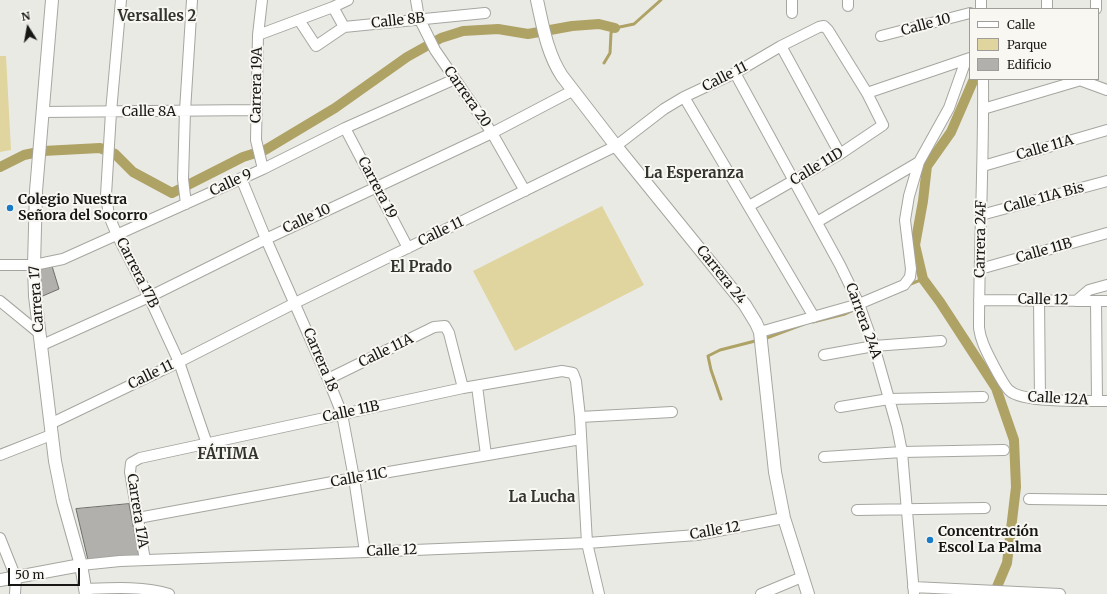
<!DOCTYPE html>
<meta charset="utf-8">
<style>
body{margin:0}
#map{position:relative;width:1107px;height:594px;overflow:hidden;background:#eaeae5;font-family:Merriweather,serif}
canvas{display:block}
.legend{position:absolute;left:969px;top:8px;width:130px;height:72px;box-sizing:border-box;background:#f8f7f2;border:1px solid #9e9d9a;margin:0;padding:5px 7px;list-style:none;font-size:12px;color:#181716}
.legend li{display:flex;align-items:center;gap:8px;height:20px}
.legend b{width:20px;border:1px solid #9e9d9a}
.north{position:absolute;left:8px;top:8px;width:40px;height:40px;-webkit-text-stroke:3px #f8f7f2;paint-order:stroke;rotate:349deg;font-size:11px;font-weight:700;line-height:16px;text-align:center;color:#181716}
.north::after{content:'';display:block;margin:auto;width:14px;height:18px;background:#181716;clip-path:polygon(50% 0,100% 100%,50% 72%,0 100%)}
.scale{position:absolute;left:8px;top:568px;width:72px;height:18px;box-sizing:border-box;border:2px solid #181716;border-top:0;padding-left:5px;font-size:12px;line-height:14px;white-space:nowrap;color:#181716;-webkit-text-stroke:3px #f8f7f2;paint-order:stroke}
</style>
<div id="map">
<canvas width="1107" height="594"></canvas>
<ul class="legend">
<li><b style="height:5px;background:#fff"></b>Calle</li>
<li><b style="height:11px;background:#e0d59e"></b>Parque</li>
<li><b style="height:11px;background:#b1b0ac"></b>Edificio</li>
</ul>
<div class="north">N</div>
<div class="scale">50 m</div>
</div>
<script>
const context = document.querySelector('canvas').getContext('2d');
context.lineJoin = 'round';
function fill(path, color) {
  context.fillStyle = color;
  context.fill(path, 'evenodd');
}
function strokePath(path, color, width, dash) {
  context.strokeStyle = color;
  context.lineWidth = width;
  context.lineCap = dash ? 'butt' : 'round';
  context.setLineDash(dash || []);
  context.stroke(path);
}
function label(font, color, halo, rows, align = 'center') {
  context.font = font + ' Merriweather,serif';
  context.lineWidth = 4;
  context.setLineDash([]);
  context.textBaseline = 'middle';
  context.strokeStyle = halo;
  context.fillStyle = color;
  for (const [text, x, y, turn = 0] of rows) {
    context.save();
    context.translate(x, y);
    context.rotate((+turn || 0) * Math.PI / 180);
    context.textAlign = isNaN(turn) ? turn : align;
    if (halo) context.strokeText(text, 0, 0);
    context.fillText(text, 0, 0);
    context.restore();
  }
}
fill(new Path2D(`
 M 0,56 L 6,56 L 11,150 L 0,152 Z
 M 602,206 L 644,285 L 515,351 L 473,271 Z`), '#e0d59e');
strokePath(new Path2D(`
 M 604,63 L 610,53 L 611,33 L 615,28 L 634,24 L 661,0
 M 908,285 L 923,279
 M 813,322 L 845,314 L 854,310
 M 764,339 L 804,324
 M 721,399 L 711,370 L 708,356 L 720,350 L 759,340`), '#afa265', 3);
strokePath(new Path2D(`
 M 974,79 L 951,132 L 927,166 L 923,201 L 915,245 L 923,279 L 940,302 L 996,388 L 1014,440 L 1016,487 L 1007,563 L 994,594
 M 0,167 L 24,155 L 43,151 L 100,148 L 115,154 L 133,172 L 172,193 L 243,157 L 265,150 L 335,108 L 407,57 L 441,38 L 463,31 L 498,29 L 528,34 L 572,26 L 599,24 L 615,28`), '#afa265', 10);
const building = new Path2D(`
 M 52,266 L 59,289 L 38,298 L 37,271 Z
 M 129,504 L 139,556 L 88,560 L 76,509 Z`);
fill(building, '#b1b0ac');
strokePath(building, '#6f6e6a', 1);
const minor = new Path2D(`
 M 121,0 L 111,112 L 106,195 L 109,216 L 117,235 L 149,297 L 179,362 L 207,444
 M 262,0 L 258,35 L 256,140 L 263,169
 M 416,0 L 419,18 L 435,50 L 492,133 L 525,191
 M 792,0 L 792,13
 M 848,0 L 848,6
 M 981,0 L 981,9
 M 1047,0 L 1047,9
 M 1096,0 L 1096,9
 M 333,7 L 344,27
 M 299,20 L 316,46 L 344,27 L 485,13
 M 258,35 L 333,7 L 348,0
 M 881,36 L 970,13
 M 781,46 L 840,154
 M 735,73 L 840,265 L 859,304 L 874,346 L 897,427 L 902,452 L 914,594
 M 983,79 C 984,162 979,245 979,328 C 980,332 980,336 982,340 C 984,348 1004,387 1010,391 C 1023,403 1088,401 1107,401
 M 1077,79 L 1107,90
 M 867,93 L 970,58
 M 684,97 L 814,317
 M 983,109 L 1081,80
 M 42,112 L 257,110
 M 345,128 L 408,248
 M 983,166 L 1107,130
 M 241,178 L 266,239 L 328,379 L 342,414 L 354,478 L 365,552
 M 186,204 L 183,179 L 185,111 L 192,0
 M 981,215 L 1107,181
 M 817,222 L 919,162
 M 0,265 L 34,265 L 63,259 L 263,169 L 345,128 L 455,79
 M 980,269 L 1107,233
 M 1039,299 L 1040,399
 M 979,300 L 1107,301
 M 0,301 L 39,333
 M 1076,301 L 1089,290 L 1107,285
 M 1096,301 L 1097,401
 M 760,332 L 859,304 L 904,285 L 910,277 L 911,269 L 905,220 L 909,196 L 919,162 L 949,108 L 966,60
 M 40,346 L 149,297 L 266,239 L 492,133 L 572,91
 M 824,355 L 874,346 L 941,341
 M 328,379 L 434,327 L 445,326 L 449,333 L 463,388
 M 477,386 L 486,455
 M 840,407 L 889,399 L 983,397
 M 580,417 L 672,412
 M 50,424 L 179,362 L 295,303 L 616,146 L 664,109 L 684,97 L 735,73 L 781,46 L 819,27 L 824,26 L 828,30 L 867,93 L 883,125 L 840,154 L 749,206
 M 0,455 L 51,435
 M 824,457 L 902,452 L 1004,450
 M 1029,499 L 1107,500
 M 857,510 L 985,508
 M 138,518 L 354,478 L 581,439
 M 0,538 L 16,578 L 15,594
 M 145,560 L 130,472 L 131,463 L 140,458 L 463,388 L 562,371 L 573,373 L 576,381 L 580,417 L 587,543 L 599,594
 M 81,565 L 120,561 L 365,552 L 587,543 L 697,535 L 784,518
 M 913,587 L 1060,594
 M 86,589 C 111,588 145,586 169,594
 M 761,594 L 802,577`);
const tertiary = new Path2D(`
 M 52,0 L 36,191 L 34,265 L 35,296 L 55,461 L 63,501 L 81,565 L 86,594
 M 537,0 C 543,27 547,53 562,76 L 616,146 L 745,305 L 756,323 L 760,332 L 775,472 L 784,518 L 808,594
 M 0,580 L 81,565`);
strokePath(minor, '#a6a6a1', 12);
strokePath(tertiary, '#a6a6a1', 14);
strokePath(minor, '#fff', 10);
strokePath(tertiary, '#fff', 12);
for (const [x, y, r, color] of [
 [10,208,4,"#197bc7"],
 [930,540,4,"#197bc7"]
]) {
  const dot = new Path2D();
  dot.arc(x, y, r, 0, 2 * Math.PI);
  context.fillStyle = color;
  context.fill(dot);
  strokePath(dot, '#f8f7f2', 1.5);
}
label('14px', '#181716', '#f8f7f2', [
 ["Calle 8B",398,21,-6],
 ["Calle 10",926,25,-15],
 ["Calle 11",725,77,-27],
 ["Carrera 19A",257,85,-89],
 ["Carrera 20",467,97,55],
 ["Calle 8A",149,112],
 ["Calle 11A",1045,148,-16],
 ["Calle 11D",817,167,-31],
 ["Calle 9",231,183,-25],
 ["Carrera 19",377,188,62],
 ["Calle 11A Bis",1044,198,-15],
 ["Calle 10",307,219,-25],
 ["Calle 11",441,232,-26],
 ["Carrera 24F",981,239,-89],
 ["Calle 11B",1044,251,-16],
 ["Carrera 17B",137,273,63],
 ["Carrera 24",721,275,51],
 ["Carrera 17",37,299,-94],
 ["Calle 12",1043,300,1],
 ["Carrera 24A",863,321,70],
 ["Calle 11A",386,351,-26],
 ["Carrera 18",320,360,67],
 ["Calle 11",151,375,-26],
 ["Calle 12A",1058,399,3],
 ["Calle 11B",351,412,-12],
 ["Calle 11C",359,478,-10],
 ["Carrera 17A",137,511,81],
 ["Calle 12",715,531,-10],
 ["Calle 12",392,551,-2]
]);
label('bold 14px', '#181716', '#f8f7f2', [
 ["Colegio Nuestra",18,200],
 ["Señora del Socorro",18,216],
 ["Concentración",938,532],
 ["Escol La Palma",938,548]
], 'left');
label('bold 15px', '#33332f', '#f8f7f2', [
 ["Versalles 2",157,17],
 ["La Esperanza",694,174],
 ["El Prado",421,268],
 ["FÁTIMA",228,455],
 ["La Lucha",542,498]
]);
</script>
